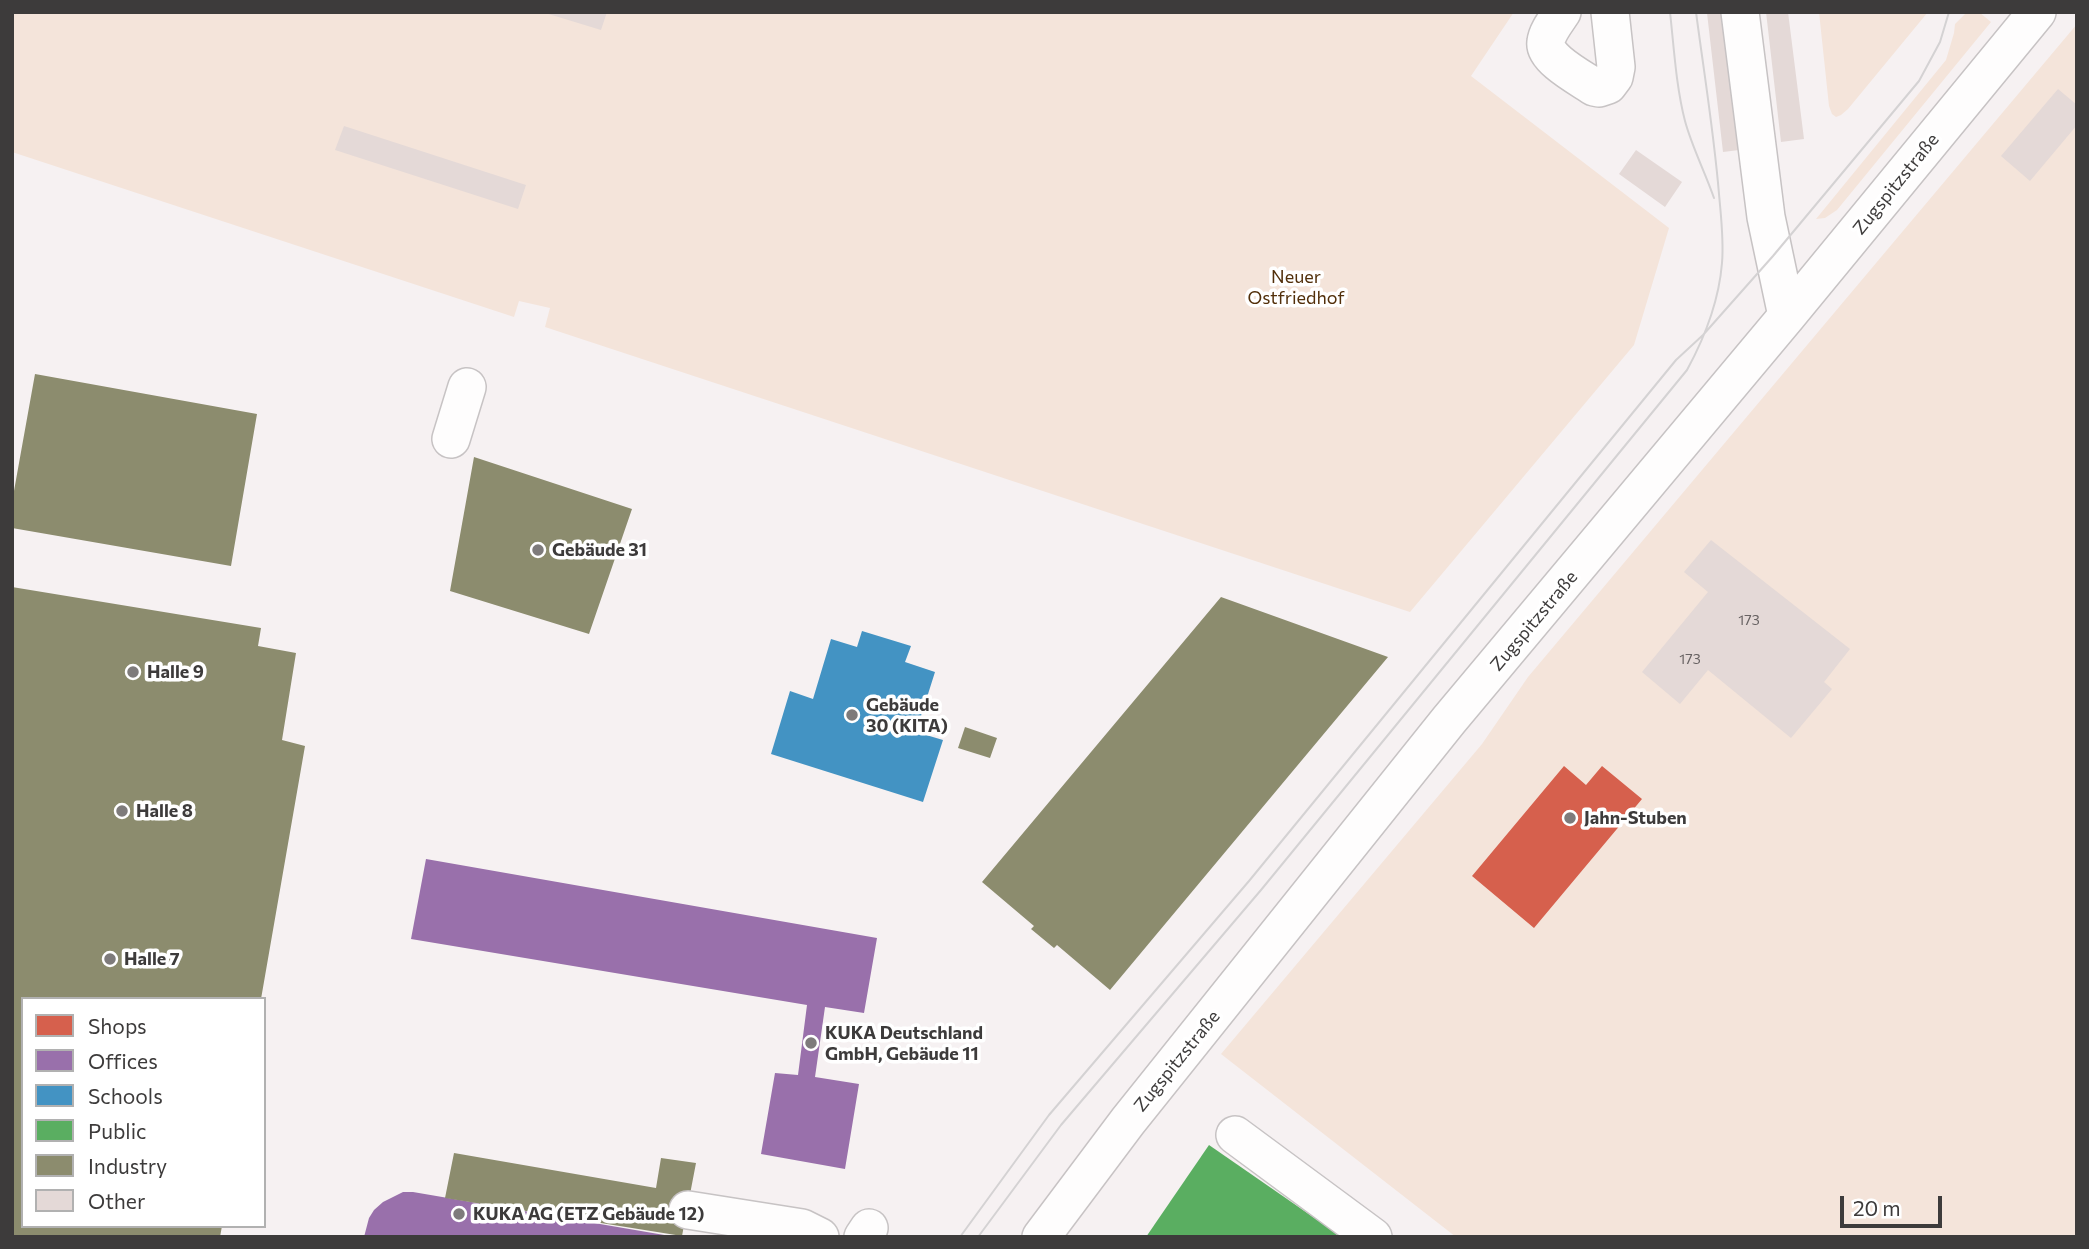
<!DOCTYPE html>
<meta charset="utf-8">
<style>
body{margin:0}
#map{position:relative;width:2089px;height:1249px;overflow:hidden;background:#f6f1f2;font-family:Commissioner,sans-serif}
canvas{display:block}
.frame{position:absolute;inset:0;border:14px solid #3d3b3b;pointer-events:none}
.legend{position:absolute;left:21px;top:997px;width:245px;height:231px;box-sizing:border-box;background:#fff;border:2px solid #b1b1b1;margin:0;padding:9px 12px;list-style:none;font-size:21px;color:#3d3b3b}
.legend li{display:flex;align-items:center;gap:14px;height:35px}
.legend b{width:35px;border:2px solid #b1b1b1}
.scale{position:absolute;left:1840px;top:1196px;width:102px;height:32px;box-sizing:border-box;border:4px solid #3d3b3b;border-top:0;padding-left:9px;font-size:21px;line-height:24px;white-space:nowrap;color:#3d3b3b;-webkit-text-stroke:5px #fff;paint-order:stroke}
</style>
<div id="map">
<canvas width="2089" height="1249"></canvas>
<div class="frame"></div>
<ul class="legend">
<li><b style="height:19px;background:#d6604d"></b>Shops</li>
<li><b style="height:19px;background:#9970ab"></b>Offices</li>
<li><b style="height:19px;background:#4393c3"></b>Schools</li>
<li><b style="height:19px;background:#5aae61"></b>Public</li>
<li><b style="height:19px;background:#8c8c6e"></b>Industry</li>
<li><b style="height:19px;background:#e4d9d7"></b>Other</li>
</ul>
<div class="scale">20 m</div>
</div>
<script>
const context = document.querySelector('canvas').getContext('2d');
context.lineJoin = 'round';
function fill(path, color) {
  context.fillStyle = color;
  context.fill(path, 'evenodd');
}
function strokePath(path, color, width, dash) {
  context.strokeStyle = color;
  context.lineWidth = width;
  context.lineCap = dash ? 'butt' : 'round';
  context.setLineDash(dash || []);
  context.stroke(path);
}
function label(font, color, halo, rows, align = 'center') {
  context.font = font + ' Commissioner,sans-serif';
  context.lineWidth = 7;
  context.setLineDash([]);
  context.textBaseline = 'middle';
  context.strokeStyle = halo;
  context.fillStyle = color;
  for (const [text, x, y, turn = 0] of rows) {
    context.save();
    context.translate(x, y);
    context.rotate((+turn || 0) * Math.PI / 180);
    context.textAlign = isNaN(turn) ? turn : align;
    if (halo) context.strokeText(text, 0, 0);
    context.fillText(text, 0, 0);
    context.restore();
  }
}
fill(new Path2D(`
 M 12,12 L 1514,12 L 1471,76 L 1669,228 L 1634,345 L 1410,612 L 545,327 L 550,308 L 519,301 L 514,317 L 12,152 Z
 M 1819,12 L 1928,12 L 1848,109 L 1841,115 L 1836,117 L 1832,114 L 1829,106 Z
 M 1967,12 L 1979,12 L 1991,22 L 1837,210 L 1825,218 L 1816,219 L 1946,60 L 1954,33 L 1955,24 Z
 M 2077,24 L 2077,1237 L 1456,1237 L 1221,1054 L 1482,744 L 1528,677 Z`), '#f4e4da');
fill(new Path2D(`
 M 1564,766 L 1586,785 L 1602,766 L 1642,799 L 1534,928 L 1472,876 Z`), '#d6604d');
fill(new Path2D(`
 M 426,859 L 877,938 L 864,1013 L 825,1007 L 815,1077 L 859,1084 L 845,1169 L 761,1154 L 775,1073 L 798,1075 L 807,1005 L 411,939 Z
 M 403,1192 L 413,1192 L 676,1237 L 364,1237 L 369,1218 L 374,1210 L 383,1202 Z`), '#9970ab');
fill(new Path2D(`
 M 862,631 L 911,646 L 905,662 L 935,672 L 916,732 L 943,740 L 923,802 L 771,754 L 790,691 L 813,699 L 831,639 L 857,647 Z`), '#4393c3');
fill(new Path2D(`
 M 1209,1145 L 1342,1237 L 1146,1237 Z`), '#5aae61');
fill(new Path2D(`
 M 35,374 L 257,414 L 231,566 L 12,528 L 12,502 Z
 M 474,457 L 632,509 L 589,634 L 450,591 Z
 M 12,587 L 261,628 L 258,646 L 296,653 L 282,740 L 305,746 L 261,999 L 23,999 L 23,1226 L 222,1226 L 220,1237 L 12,1237 Z
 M 1221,597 L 1388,657 L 1110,990 L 1057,945 L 1054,948 L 1031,929 L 1034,926 L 982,882 Z
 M 965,727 L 997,738 L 990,758 L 958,748 Z
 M 454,1153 L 656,1188 L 661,1158 L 696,1163 L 682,1236 L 445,1198 Z`), '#8c8c6e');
fill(new Path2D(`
 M 542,12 L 607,12 L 601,30 Z
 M 1729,12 L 1747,149 L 1723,152 L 1707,13 Z
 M 1766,12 L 1788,12 L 1804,139 L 1781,142 Z
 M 2058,89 L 2077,105 L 2077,125 L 2030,181 L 2001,156 Z
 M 344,126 L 526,185 L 518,209 L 335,150 Z
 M 1636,150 L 1682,182 L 1665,207 L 1619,174 Z
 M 1711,540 L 1850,649 L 1824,682 L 1832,689 L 1791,738 L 1708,670 L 1680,704 L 1642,672 L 1708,592 L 1684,572 Z`), '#e4d9d7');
const minor = new Path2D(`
 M 1562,12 C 1556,21 1547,32 1546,42 C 1543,58 1581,78 1594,87 L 1599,88 L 1608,85 L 1614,77 L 1616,67 L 1610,12
 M 1740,12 L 1766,217 L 1787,316
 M 451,439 L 467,387
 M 1235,1135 L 1373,1237
 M 688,1210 L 802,1228 L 820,1237
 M 863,1237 L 869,1228
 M 1041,1237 L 1128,1121 L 1449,720 L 1787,316 L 2037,12`);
strokePath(minor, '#c7c3c4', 40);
strokePath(minor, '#fefdfd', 37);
strokePath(new Path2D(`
 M 1670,12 C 1674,48 1676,86 1685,121 C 1692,147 1705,172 1714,198
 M 960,1237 L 1049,1115 L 1249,881 L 1676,360 L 1703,335 L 1773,256 L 1919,81 L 1940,42 L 1949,12
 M 978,1237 L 1061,1125 L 1261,890 L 1687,370 C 1705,337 1719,300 1722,263 C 1724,240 1721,217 1719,194 C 1714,133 1704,73 1696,12`), '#d4d2d3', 2);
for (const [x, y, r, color] of [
 [538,550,7,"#7e7b7b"],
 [133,672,7,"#7e7b7b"],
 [852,715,7,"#7e7b7b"],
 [122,811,7,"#7e7b7b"],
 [1570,818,7,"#7e7b7b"],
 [110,959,7,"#7e7b7b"],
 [811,1043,7,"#7e7b7b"],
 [459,1214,7,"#7e7b7b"]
]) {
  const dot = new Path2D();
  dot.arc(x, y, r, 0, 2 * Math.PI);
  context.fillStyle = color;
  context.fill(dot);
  strokePath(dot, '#fff', 2.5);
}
label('14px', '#676262', null, [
 ["173",1749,620],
 ["173",1690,659]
]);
label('18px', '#3d3b3b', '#fff', [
 ["Zugspitzstraße",1896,184,-51],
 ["Zugspitzstraße",1534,621,-50],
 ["Zugspitzstraße",1177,1061,-51]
]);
label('18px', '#522f0a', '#fff', [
 ["Neuer",1296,277],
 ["Ostfriedhof",1296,298]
]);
label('bold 18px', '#3d3b3b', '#fff', [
 ["Gebäude 31",552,550],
 ["Halle 9",147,672],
 ["Gebäude",866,705],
 ["30 (KITA)",866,726],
 ["Halle 8",136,811],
 ["Jahn-Stuben",1584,818],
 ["Halle 7",124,959],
 ["KUKA Deutschland",825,1033],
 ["GmbH, Gebäude 11",825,1054],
 ["KUKA AG (ETZ Gebäude 12)",473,1214]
], 'left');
</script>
